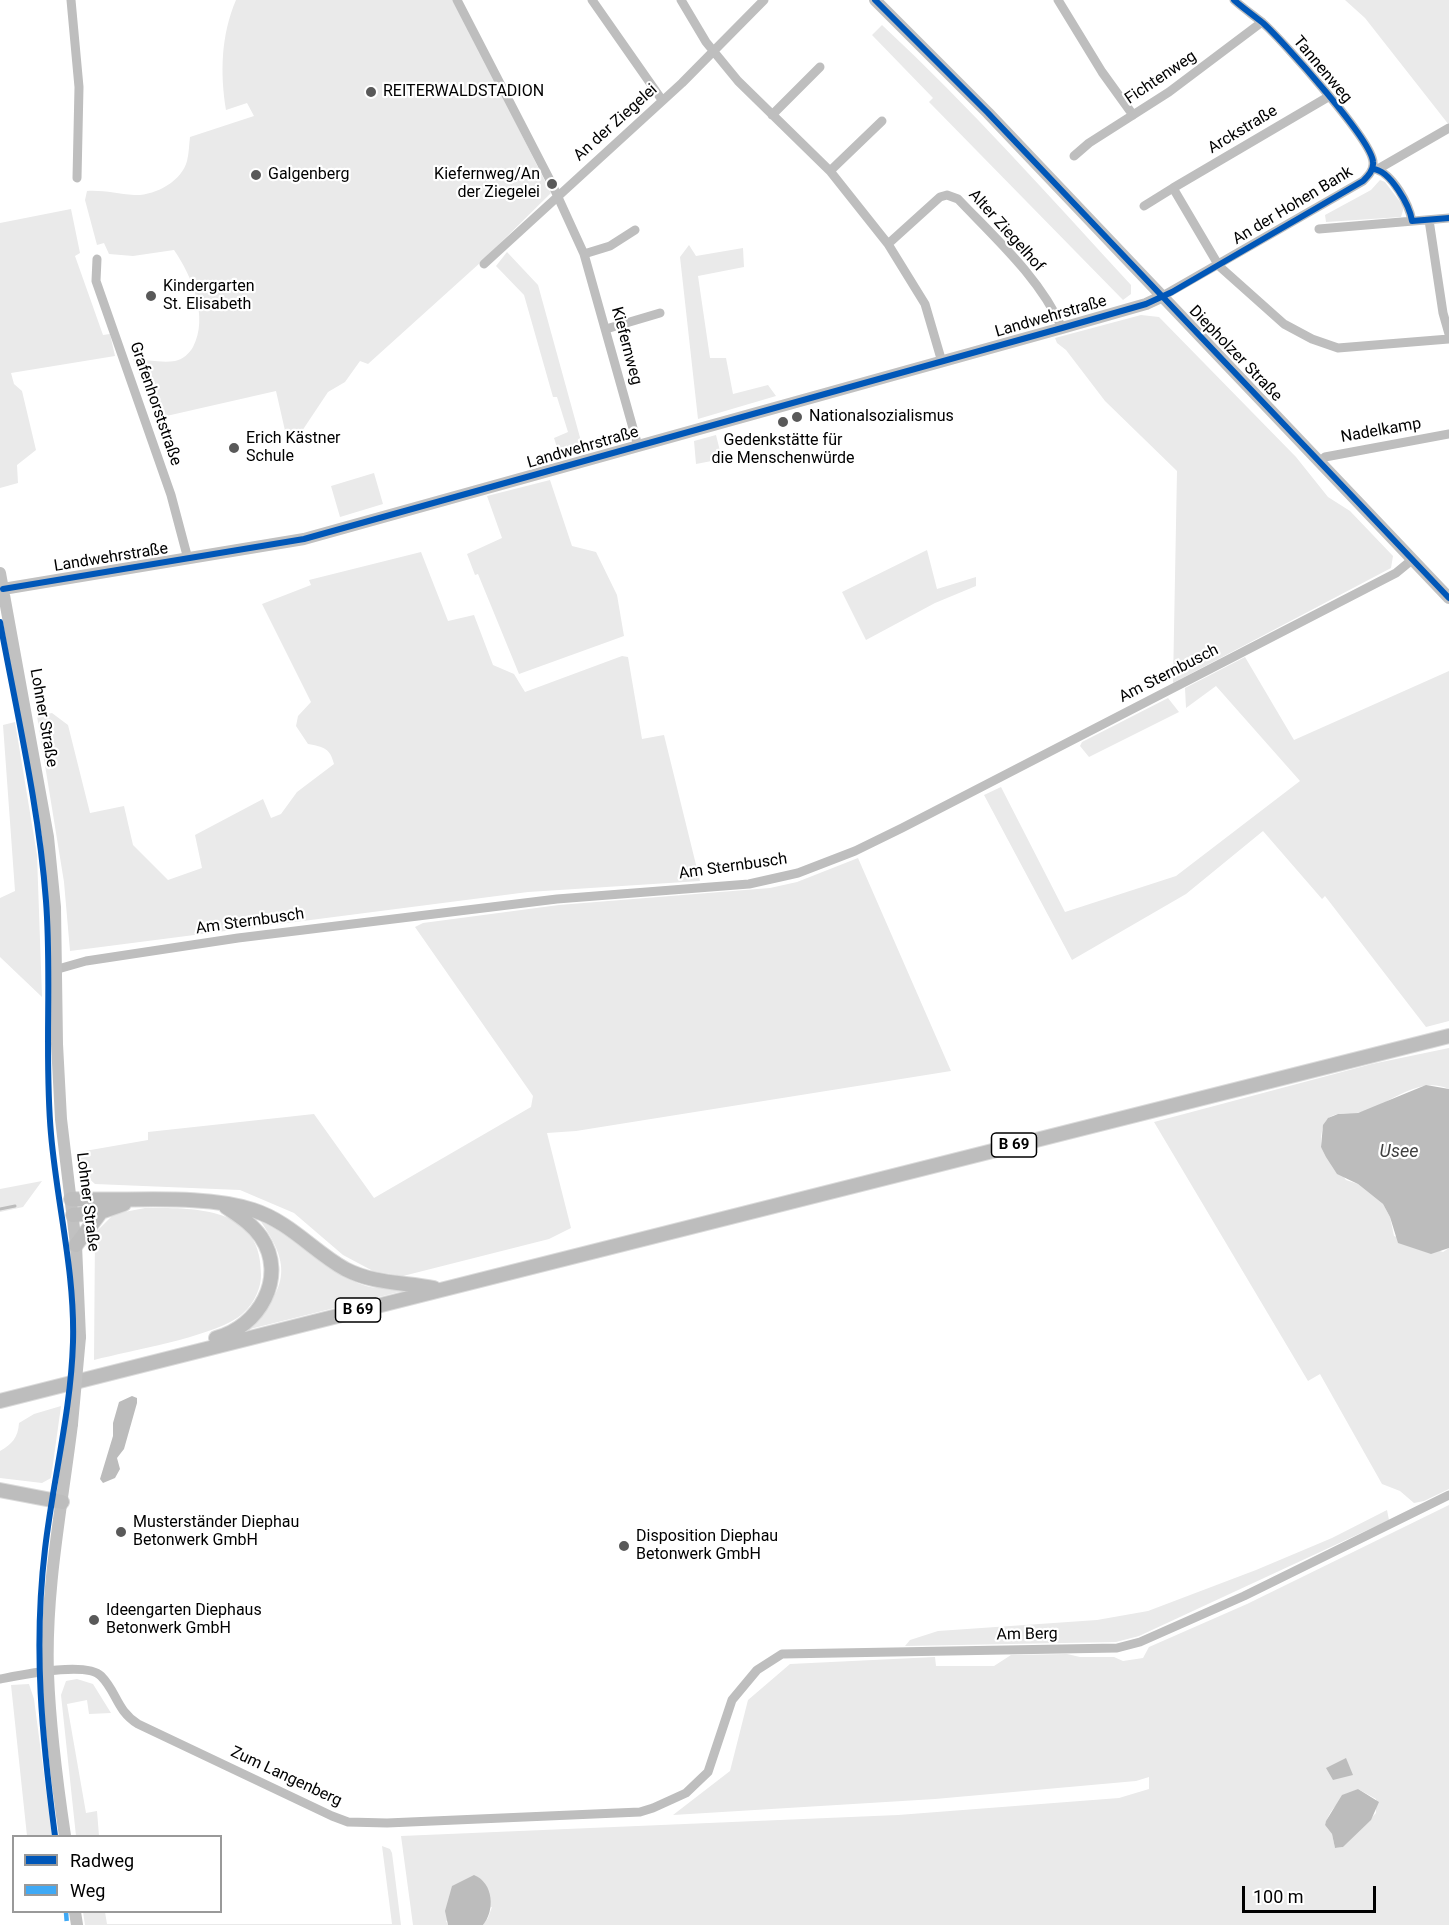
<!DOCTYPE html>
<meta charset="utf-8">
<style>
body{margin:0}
#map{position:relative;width:1449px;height:1925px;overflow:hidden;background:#fff;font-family:Roboto,sans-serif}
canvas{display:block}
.legend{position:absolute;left:12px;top:1835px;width:210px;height:78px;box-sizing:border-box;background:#fff;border:2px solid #999;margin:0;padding:8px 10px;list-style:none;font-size:18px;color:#000}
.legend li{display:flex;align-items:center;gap:12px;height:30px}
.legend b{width:30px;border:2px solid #999}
.scale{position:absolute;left:1242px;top:1886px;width:134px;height:27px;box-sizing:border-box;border:3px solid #000;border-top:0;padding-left:8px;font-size:18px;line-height:21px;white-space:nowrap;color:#000;-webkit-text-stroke:4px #fff;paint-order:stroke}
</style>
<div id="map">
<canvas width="1449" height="1925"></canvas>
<ul class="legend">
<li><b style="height:8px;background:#0057b8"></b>Radweg</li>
<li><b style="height:8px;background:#3fa9f5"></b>Weg</li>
</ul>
<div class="scale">100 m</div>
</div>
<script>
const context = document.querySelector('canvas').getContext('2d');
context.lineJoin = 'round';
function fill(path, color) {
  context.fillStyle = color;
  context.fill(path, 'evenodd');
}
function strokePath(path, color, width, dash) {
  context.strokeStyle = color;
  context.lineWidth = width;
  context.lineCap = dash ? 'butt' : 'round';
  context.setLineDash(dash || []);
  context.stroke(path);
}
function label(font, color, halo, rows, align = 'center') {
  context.font = font + ' Roboto,sans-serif';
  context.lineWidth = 4.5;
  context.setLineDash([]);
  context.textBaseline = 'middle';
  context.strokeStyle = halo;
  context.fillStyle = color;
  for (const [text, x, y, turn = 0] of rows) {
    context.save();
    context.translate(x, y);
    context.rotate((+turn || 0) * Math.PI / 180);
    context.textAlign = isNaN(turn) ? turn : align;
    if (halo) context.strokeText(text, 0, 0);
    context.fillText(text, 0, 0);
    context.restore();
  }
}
fill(new Path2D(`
 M 236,0 L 454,0 L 551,193 L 481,262 L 368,364 L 360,361 L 345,382 L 328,392 L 302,431 L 286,435 L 276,391 L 162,417 L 155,395 L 148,397 L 133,359 C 146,360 163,363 175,361 C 182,360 190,353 193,347 C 209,317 192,276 174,250 L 133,256 L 109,254 L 104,243 L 97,245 L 85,200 L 87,191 C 104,190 118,194 134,195 C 155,196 182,181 187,161 C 189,153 189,145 190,137 L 254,116 L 247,103 L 226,110 C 220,73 221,35 236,0 Z
 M 1345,0 L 1449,0 L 1449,125 L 1365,18 Z
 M 882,25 C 970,107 1050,197 1131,285 L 1131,294 L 1123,300 L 929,102 L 933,98 L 872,35 Z
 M 1380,180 L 1385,182 L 1404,207 L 1401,217 L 1326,222 L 1325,215 L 1371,190 Z
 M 71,209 L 80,253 L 75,256 L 103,335 L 110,334 L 115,356 L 11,373 L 14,384 L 22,391 L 36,450 L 17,465 L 18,483 L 0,488 L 0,223 Z
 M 689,245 L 696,256 L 743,248 L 744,267 L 698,276 L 710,358 L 726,358 L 733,394 L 768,385 L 776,396 L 698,419 L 680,257 Z
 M 507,252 L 538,285 L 584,452 L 560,457 L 554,438 L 568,432 L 557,397 L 553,397 L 524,295 L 496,266 Z
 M 1141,315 L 1159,317 L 1296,457 L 1328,497 L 1350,511 L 1393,556 L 1391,568 L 1173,683 L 1177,471 L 1105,401 L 1066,350 L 1057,343 L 1055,338 Z
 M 716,435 L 722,459 L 696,464 L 694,441 Z
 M 374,473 L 383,504 L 340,517 L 331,486 Z
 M 550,480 L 572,546 L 596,552 L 617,595 L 624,636 L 519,674 L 478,574 L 475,575 L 467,554 L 502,538 L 487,496 Z
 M 927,550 L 937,589 L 976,577 L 976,586 L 935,603 L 866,640 L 842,592 Z
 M 421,552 L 448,621 L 474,615 L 493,665 L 514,674 L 525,692 L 622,656 L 628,657 L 642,739 L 664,735 L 700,881 L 528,892 L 70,951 L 64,882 L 37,716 L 52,713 L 68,725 L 90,813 L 124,806 L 133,845 L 168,880 L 202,868 L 195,835 L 263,799 L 271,818 L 281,814 L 297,792 L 334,764 C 330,748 324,747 308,744 L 296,726 L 298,716 L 311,702 L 262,604 L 311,585 L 309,580 Z
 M 1245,657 L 1294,740 L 1449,671 L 1449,1021 L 1426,1027 L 1325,896 L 1322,899 L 1263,831 L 1186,894 L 1072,960 L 984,795 L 1001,787 L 1065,912 L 1176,876 L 1300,781 L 1216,686 L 1186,708 L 1185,688 Z
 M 1168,698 L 1179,712 L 1089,757 L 1080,746 L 1082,742 Z
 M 15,722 L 37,855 L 42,997 L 0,957 L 0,898 L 15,891 L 3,725 Z
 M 858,858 L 951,1071 L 576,1131 L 547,1133 L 571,1228 L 549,1239 L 403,1276 L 373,1271 L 343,1255 L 294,1213 L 240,1190 L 95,1184 L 85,1175 L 79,1152 L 148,1140 L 148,1132 L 314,1114 L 374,1198 L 531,1107 L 533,1096 L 415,927 L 423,923 L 559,905 L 770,888 L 797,882 Z
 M 1449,1048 L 1449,1089 C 1417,1074 1388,1107 1357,1113 C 1348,1115 1339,1111 1330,1117 C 1321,1123 1321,1137 1321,1147 L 1346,1180 L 1358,1184 L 1383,1204 L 1390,1217 L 1394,1236 L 1443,1252 L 1449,1248 L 1449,1489 L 1424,1501 L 1414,1503 L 1400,1491 L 1382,1484 L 1320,1374 L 1308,1381 L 1154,1122 L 1372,1064 Z
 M 42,1181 L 23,1207 L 0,1212 L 0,1189 Z
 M 145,1208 C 196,1208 262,1206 261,1275 C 261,1291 251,1309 237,1318 C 206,1338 133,1350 94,1360 L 95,1233 L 114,1214 Z
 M 257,1216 C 294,1236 326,1272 366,1286 C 377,1289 391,1289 403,1291 L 250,1329 C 289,1284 292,1265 257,1216 Z
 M 61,1406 L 51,1478 L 42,1483 L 0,1478 L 0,1451 C 12,1444 18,1438 19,1423 L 34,1414 Z
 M 1449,1505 L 1449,1925 L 483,1925 L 488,1918 L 492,1907 L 446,1921 L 448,1925 L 413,1925 L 401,1836 L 898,1815 L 1119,1798 L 1149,1789 L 1149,1777 L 1136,1781 L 935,1799 L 673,1815 L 730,1771 L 748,1700 L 790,1664 L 935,1657 L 936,1666 L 994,1666 L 1011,1655 L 1067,1654 L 1080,1657 L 1114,1657 L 1123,1661 L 1143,1658 L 1149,1647 L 1247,1604 ZM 1358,1789 L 1376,1799 L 1376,1813 L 1343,1847 L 1335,1848 L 1332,1834 L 1325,1825 C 1331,1806 1342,1799 1358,1789 Z
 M 1387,1510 L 1389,1520 L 1139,1636 L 1116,1642 L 905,1646 L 910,1640 L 938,1631 L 1097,1620 L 1148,1611 L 1256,1570 L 1332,1538 Z
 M 77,1679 L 93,1684 L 111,1713 L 89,1714 L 87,1700 L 67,1704 L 86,1813 L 97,1811 L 99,1836 L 76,1836 L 61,1695 L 66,1681 Z
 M 29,1684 L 34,1699 L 52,1836 L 27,1836 L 11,1685 Z
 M 382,1846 L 390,1849 L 392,1853 L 401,1925 L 85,1925 L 83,1912 L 105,1912 L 107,1924 L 392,1924 Z`), '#eaeaea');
fill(new Path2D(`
 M 1426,1085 L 1449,1089 L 1449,1248 L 1431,1254 L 1398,1243 L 1390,1217 L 1383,1204 L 1358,1184 L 1337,1174 L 1326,1157 L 1321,1147 L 1323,1125 L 1328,1118 L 1338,1114 L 1358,1113 Z
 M 132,1396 L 137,1398 L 137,1403 L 124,1449 L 117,1458 L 120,1469 L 115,1478 L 103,1483 L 100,1479 L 113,1436 L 113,1423 L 119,1402 Z
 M 1346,1758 L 1353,1775 L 1333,1780 L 1326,1768 Z
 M 1358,1789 L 1379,1802 L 1371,1820 L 1343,1847 L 1335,1848 L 1332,1834 L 1325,1825 L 1326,1821 L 1342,1795 Z
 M 474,1875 C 494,1883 495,1911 483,1925 L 448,1925 L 445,1911 L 452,1886 Z`), '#bcbcbc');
strokePath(new Path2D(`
 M 0,1209 L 15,1206`), '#bcbcbc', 3);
const primary = new Path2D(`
 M 71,1199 C 127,1202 202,1193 253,1210 C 290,1222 313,1251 345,1269 C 374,1284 403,1282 434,1288
 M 73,1215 L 101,1212 L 124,1204
 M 76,1245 L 101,1212
 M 216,1338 C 259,1327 288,1277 261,1237 C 252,1224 239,1216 226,1207
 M 0,1401 L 1449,1036
 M 0,1490 L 62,1502`);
strokePath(primary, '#dbdbdb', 16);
strokePath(new Path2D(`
 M 71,0 L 79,87 L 77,178
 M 457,0 L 552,184 L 584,254 L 638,446
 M 592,0 L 662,100
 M 681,0 L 706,42 L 738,81 L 830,171 L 882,121
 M 1058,0 L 1102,72 L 1133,115
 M 1328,97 L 1173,188 L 1219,266 L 1284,324 L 1312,339 L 1338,348 L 1449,339
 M 772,115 L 820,67
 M 1074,156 L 1089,143 L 1169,92 L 1262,22
 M 1375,169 C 1393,174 1409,204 1412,221
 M 1378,169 L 1449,128
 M 830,171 L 888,244 L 940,197 L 947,195 L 958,199 C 995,238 1040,278 1062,328
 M 1144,206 L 1173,188
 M 1429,220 L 1443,313 L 1449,334
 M 1319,229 L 1449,218
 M 888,244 L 925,304 L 942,362
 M 584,254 L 610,246 L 635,230
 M 97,259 L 96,281 L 171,495 L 188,559
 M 484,264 L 682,83 L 764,0
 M 1161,297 L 1363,181 C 1368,176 1374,170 1373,162 C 1372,140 1283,41 1263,23 C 1253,15 1243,8 1234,0
 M 606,329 L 660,313
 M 1320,462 L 1325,457 L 1449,434
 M 58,969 L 86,961 L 238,938 L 557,899 L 749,884 L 798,873 L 855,851 L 902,828 L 1396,573 L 1413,559
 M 0,1679 C 21,1675 86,1661 101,1676 C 117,1692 116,1710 138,1724 L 332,1816 L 348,1822 L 387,1823 L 640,1812 L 653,1808 L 686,1793 L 708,1772 L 732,1700 L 757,1670 L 782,1654 L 1117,1648 L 1140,1642 L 1244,1596 L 1449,1495`), '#bebebe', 9);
strokePath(new Path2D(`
 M 875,0 L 988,113 L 1449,598
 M 0,573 L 48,837 L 55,907 L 57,1044 L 61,1119 L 76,1245 L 80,1337
 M 3,589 L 304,539 L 1062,328 L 1146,304 L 1161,297
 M 65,1836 C 57,1782 50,1728 48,1674 C 45,1591 62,1506 72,1424
 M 75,1912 L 77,1925`), '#c1c1c1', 12);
strokePath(primary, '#bdbdbd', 14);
strokePath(new Path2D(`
 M 72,1424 L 80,1337`), '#c1c1c1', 12);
strokePath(new Path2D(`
 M 66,1912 L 67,1925`), '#3fa9f5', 4.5, [9, 4.5]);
strokePath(new Path2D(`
 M 875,0 L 988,113 L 1449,598
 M 1373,169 C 1390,170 1410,206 1412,221 L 1449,218
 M 3,589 L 304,539 L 1062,328 L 1146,304 L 1172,292 L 1363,181 C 1368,176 1374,170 1373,162 C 1372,140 1283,41 1263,23 C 1253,15 1243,8 1234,0
 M 0,622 C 17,714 39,808 46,901 C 52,979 44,1057 51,1134 C 57,1204 75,1272 73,1342 C 71,1411 53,1480 45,1549 C 33,1649 42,1737 55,1836`), '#0057b8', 6);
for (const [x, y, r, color] of [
 [371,92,6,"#595959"],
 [256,175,6,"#595959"],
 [552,184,6,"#595959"],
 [151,296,6,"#595959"],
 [797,417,6,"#595959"],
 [783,422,6,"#595959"],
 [234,448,6,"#595959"],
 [121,1532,6,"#595959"],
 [624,1546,6,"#595959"],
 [94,1620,6,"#595959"]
]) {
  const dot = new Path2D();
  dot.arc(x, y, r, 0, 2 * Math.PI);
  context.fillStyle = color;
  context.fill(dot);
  strokePath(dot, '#fff', 2);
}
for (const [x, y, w] of [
 [1014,1145,45],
 [358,1310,45]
]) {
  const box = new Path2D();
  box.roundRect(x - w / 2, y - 12, w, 24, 4.5);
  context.fillStyle = '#fff';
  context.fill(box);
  strokePath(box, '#000', 1.5);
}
label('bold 15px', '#000', null, [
 ["B 69",1014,1145],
 ["B 69",358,1310]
]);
label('16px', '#000', '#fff', [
 ["Tannenweg",1322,70,50],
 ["Fichtenweg",1161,78,-34],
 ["An der Ziegelei",616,123,-42],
 ["Arckstraße",1243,130,-31],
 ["An der Hohen Bank",1293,206,-31],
 ["Alter Ziegelhof",1006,231,48],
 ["Landwehrstraße",1051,317,-16],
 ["Kiefernweg",626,346,75],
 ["Diepholzer Straße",1235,354,46],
 ["Grafenhorststraße",155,404,71],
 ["Nadelkamp",1381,431,-10],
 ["Landwehrstraße",583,448,-16],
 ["Landwehrstraße",111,558,-9],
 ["Am Sternbusch",1169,674,-27],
 ["Lohner Straße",43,718,80],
 ["Am Sternbusch",733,867,-8],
 ["Am Sternbusch",250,922,-8],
 ["Lohner Straße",87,1202,83],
 ["Am Berg",1027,1635,-1],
 ["Zum Langenberg",286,1777,25]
]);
label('16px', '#000', '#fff', [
 ["REITERWALDSTADION",383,92],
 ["Galgenberg",268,175],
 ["Kiefernweg/An",540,175,"right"],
 ["der Ziegelei",540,193,"right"],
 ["Kindergarten",163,287],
 ["St. Elisabeth",163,305],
 ["Nationalsozialismus",809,417],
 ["Erich Kästner",246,439],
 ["Schule",246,457],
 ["Gedenkstätte für",783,441,"center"],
 ["die Menschenwürde",783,459,"center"],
 ["Musterständer Diephau",133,1523],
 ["Betonwerk GmbH",133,1541],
 ["Disposition Diephau",636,1537],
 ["Betonwerk GmbH",636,1555],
 ["Ideengarten Diephaus",106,1611],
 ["Betonwerk GmbH",106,1629]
], 'left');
label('italic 18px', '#404040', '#fff', [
 ["Usee",1399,1152]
]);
</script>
